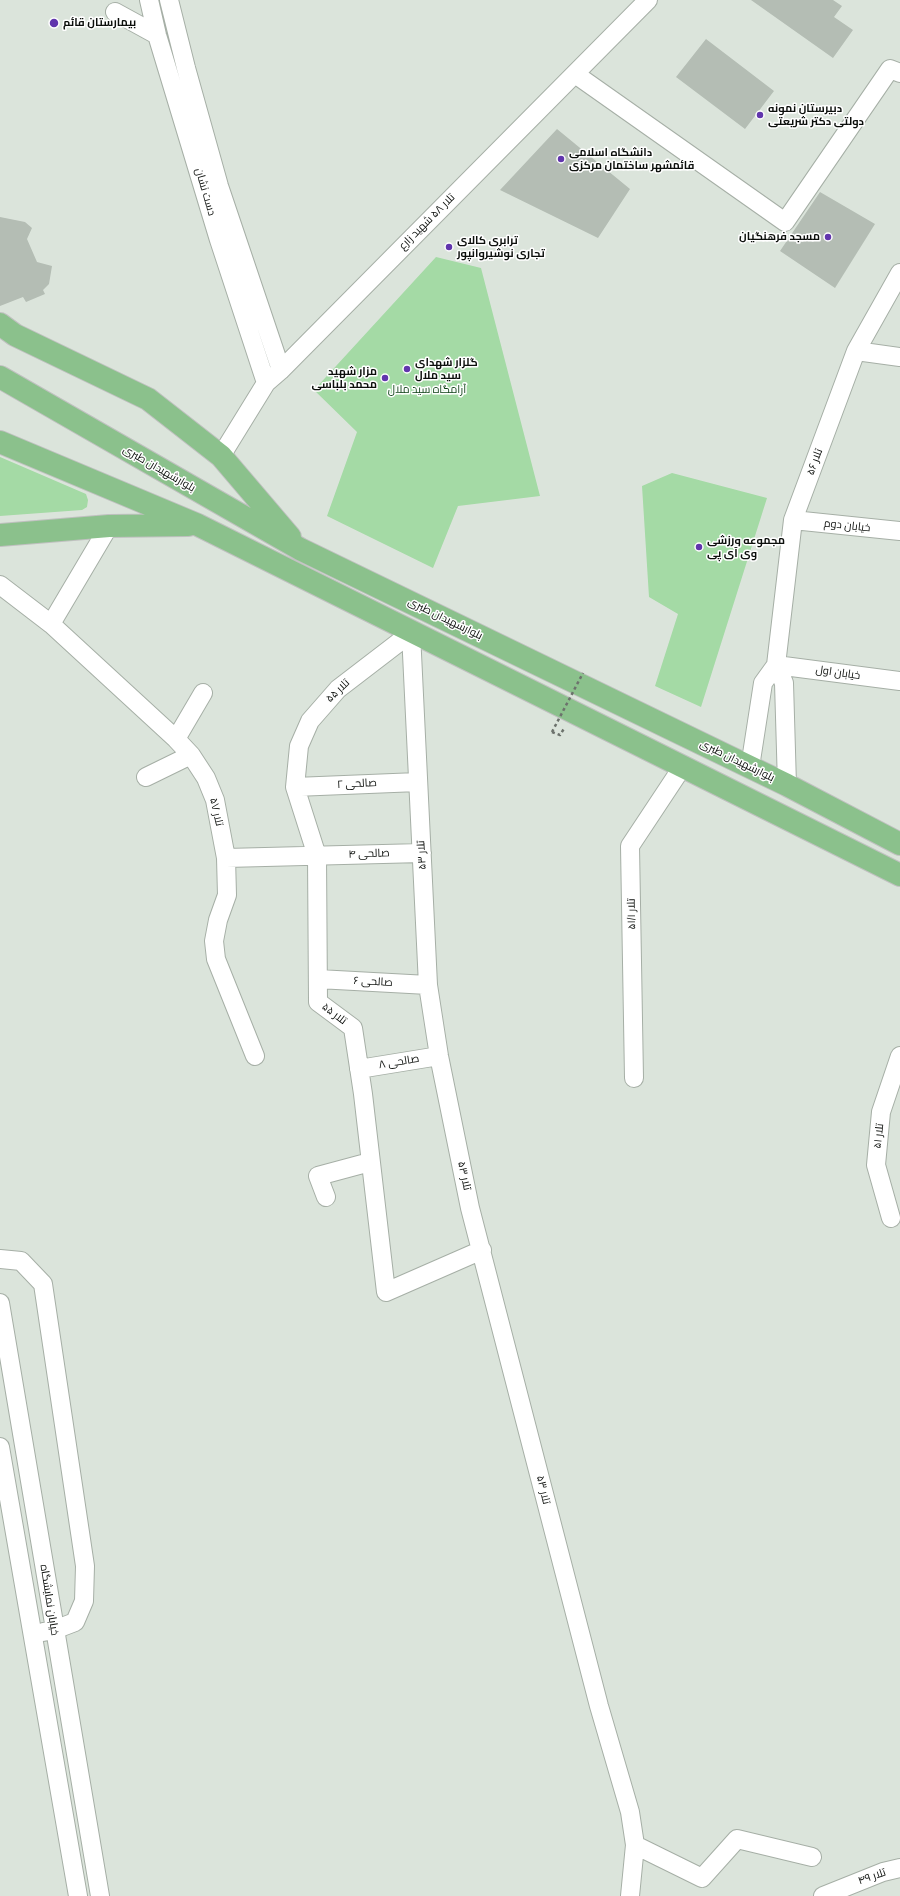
<!DOCTYPE html>
<meta charset="utf-8">
<style>
body{margin:0}
canvas{display:block;background:#dbe4db}
</style>
<canvas width="900" height="1896"></canvas>
<script>
const context = document.querySelector('canvas').getContext('2d');
context.lineJoin = 'round';
function fill(path, color) {
  context.fillStyle = color;
  context.fill(path, 'evenodd');
}
function strokePath(path, color, width, dash) {
  context.strokeStyle = color;
  context.lineWidth = width;
  context.lineCap = dash ? 'butt' : 'round';
  context.setLineDash(dash || []);
  context.stroke(path);
}
function label(font, color, halo, rows, align = 'center') {
  context.font = font + ' "Archivo Narrow",Cairo,sans-serif';
  context.lineWidth = 3;
  context.setLineDash([]);
  context.textBaseline = 'middle';
  context.strokeStyle = halo;
  context.fillStyle = color;
  for (const [text, x, y, turn = 0] of rows) {
    context.save();
    context.translate(x, y);
    context.rotate((+turn || 0) * Math.PI / 180);
    context.textAlign = isNaN(turn) ? turn : align;
    if (halo) context.strokeText(text, 0, 0);
    context.fillText(text, 0, 0);
    context.restore();
  }
}
fill(new Path2D(`
 M 436,257 L 481,268 L 540,496 L 458,506 L 433,568 L 327,516 L 357,432 L 314,390 Z
 M 0,457 L 86,494 L 88,500 L 87,507 L 82,510 L 0,516 Z
 M 672,473 L 767,498 L 701,707 L 655,686 L 678,614 L 649,597 L 642,486 Z`), '#a4daa5');
fill(new Path2D(`
 M 751,0 L 833,0 L 842,6 L 834,17 L 853,30 L 833,58 Z
 M 706,39 L 774,91 L 745,129 L 676,77 Z
 M 557,129 L 630,189 L 598,238 L 500,190 Z
 M 820,192 L 875,224 L 835,288 L 780,251 Z
 M 0,217 L 25,222 L 32,228 L 27,239 L 37,262 L 52,266 L 49,284 L 43,290 L 45,294 L 26,302 L 23,297 L 0,306 Z`), '#b4bdb4');
const minor = new Path2D(`
 M 149,0 L 157,35 L 219,240 L 266,383
 M 169,0 L 186,68 L 219,186 L 281,370
 M 115,12 L 157,35
 M 575,74 L 785,222 L 890,69 L 900,73
 M 856,351 L 900,357
 M 221,456 L 266,383 L 281,370 L 648,0
 M 793,520 L 900,531
 M 0,585 L 51,624 L 176,739 L 191,755 L 206,778 L 215,800 L 226,858 L 227,895 L 218,920 L 214,941 L 216,959 L 255,1056
 M 51,624 L 109,526
 M 411,633 L 428,985 L 439,1056 L 470,1208 L 599,1706 L 630,1812 L 635,1845 L 630,1896
 M 411,633 L 338,689 L 310,721 L 299,746 L 295,787 L 317,856 L 318,1002 L 353,1028 L 363,1094 L 386,1292 L 482,1250
 M 776,665 L 900,681
 M 176,739 L 203,693
 M 750,767 L 763,683 L 776,665
 M 146,777 L 191,755
 M 787,785 L 784,683 L 776,665 L 793,520 L 856,351 L 900,273
 M 295,787 L 418,782
 M 226,858 L 422,853
 M 318,979 L 428,985
 M 359,1069 L 439,1056
 M 634,1078 L 630,846 L 683,766
 M 326,1197 L 318,1176 L 370,1162
 M 891,1218 L 876,1165 L 881,1112 L 900,1056
 M 0,1259 L 21,1261 L 43,1284 L 85,1566 L 84,1601 L 75,1622 L 54,1630 L 43,1632
 M 0,1303 L 100,1896
 M 0,1447 L 78,1896
 M 635,1845 L 702,1878 L 737,1839 L 812,1857
 M 823,1896 L 883,1872 L 900,1868`);
const highway = new Path2D(`
 M 0,324 L 15,335 L 148,399 L 221,456 L 290,537
 M 0,377 L 300,549 L 787,785 L 900,844
 M 0,442 L 198,525 L 900,875
 M 0,535 L 109,526 L 188,525`);
strokePath(minor, '#a6afa6', 20);
strokePath(highway, '#c0c1c0', 24);
strokePath(new Path2D(`
 M 552,732 L 560,735 L 565,727`), '#6c726c', 2.5, [3, 3]);
strokePath(minor, '#fff', 18);
strokePath(highway, '#8bc18c', 22);
strokePath(new Path2D(`
 M 552,732 L 583,673`), '#6c726c', 2.5, [3, 3]);
for (const [x, y, r, color] of [
 [54,23,5,"#6135ad"],
 [760,115,4,"#6135ad"],
 [561,159,4,"#6135ad"],
 [828,237,4,"#6135ad"],
 [449,247,4,"#6135ad"],
 [407,369,4,"#6135ad"],
 [385,378,4,"#6135ad"],
 [699,547,4,"#6135ad"]
]) {
  const dot = new Path2D();
  dot.arc(x, y, r, 0, 2 * Math.PI);
  context.fillStyle = color;
  context.fill(dot);
  strokePath(dot, '#fff', 1.5);
}
label('bold 11px', '#0c0f0c', '#fff', [
 ["بیمارستان قائم",63,23],
 ["دبیرستان نمونه",768,109],
 ["دولتی دکتر شریعتی",768,122],
 ["دانشگاه اسلامی",569,153],
 ["قائمشهر ساختمان مرکزی",569,166],
 ["مسجد فرهنگیان",820,237,"right"],
 ["ترابری کالای",457,241],
 ["تجاری نوشیروانپور",457,254],
 ["گلزار شهدای",415,363],
 ["سید ملال",415,376],
 ["مزار شهید",377,372,"right"],
 ["محمد بلباسی",377,385,"right"],
 ["مجموعه ورزشی",707,541],
 ["وی آی پی",707,554]
], 'left');
label('11px', '#0c0f0c', '#fff', [
 ["دست نشان",205,192,74],
 ["تلار ۵۸ شهید زارع",427,222,-45],
 ["تلار ۵۶",815,462,-70],
 ["بلوارشهیدان طبری",159,469,30],
 ["خیابان دوم",847,526,6],
 ["بلوارشهیدان طبری",445,619,26],
 ["خیابان اول",838,673,8],
 ["تلار ۵۵",338,691,-44],
 ["بلوارشهیدان طبری",737,761,26],
 ["صالحی ۲",357,784,-3],
 ["تلار ۵۷",216,812,77],
 ["صالحی ۴",369,854,-2],
 ["تلار ۵۳",422,855,-93],
 ["تلار ۵۱/۱",632,914,-91],
 ["صالحی ۶",373,982,3],
 ["تلار ۵۵",334,1014,37],
 ["صالحی ۸",399,1062,-9],
 ["تلار ۵۱",879,1136,-84],
 ["تلار ۵۳",464,1176,78],
 ["تلار ۵۳",543,1490,77],
 ["خیابان نمایشگاه",49,1600,81],
 ["تلار ۴۹",872,1877,-19]
]);
label('11px', '#083c10', '#fff', [
 ["آرامگاه سید ملال",427,390]
]);
</script>
